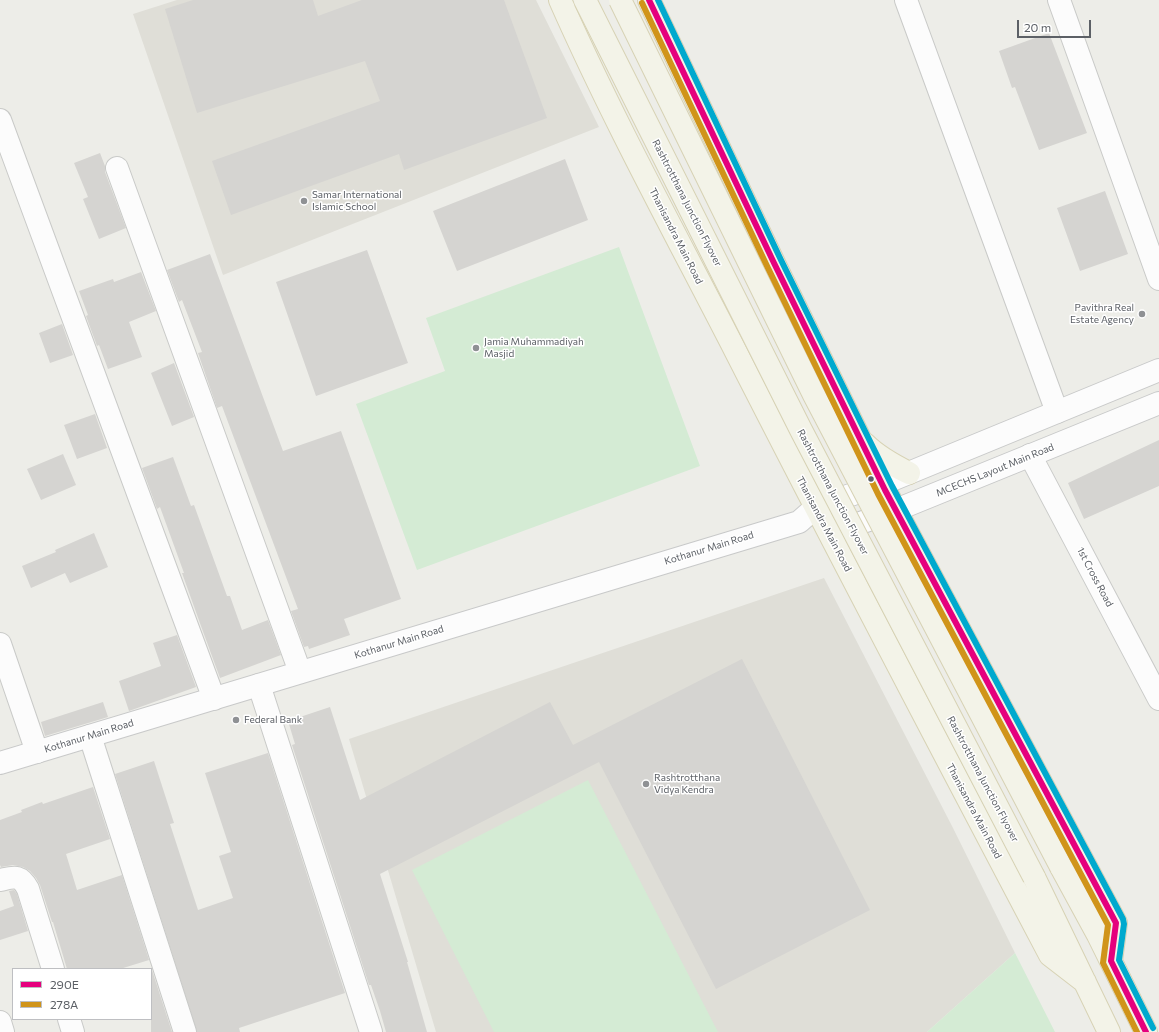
<!DOCTYPE html>
<style>
body{margin:0}
#map{position:relative;width:1159px;height:1032px;overflow:hidden;background:#edede8;font-family:Commissioner,sans-serif}
canvas{display:block}
.legend{position:absolute;left:12px;top:968px;width:140px;height:52px;box-sizing:border-box;background:#fff;border:1px solid #bebfc2;margin:0;padding:5px 7px;list-style:none;font-size:12px;color:#5c6066}
.legend li{display:flex;align-items:center;gap:8px;height:20px}
.legend b{width:20px;border:1px solid #bebfc2}
.scale{position:absolute;left:1017px;top:20px;width:74px;height:18px;box-sizing:border-box;border:2px solid #5c6066;border-top:0;padding-left:5px;font-size:12px;line-height:14px;white-space:nowrap;color:#5c6066;-webkit-text-stroke:3px #fff;paint-order:stroke}
</style>
<div id="map">
<canvas width="1159" height="1032"></canvas>
<ul class="legend">
<li><b style="height:5px;background:#e5007d"></b>290E</li>
<li><b style="height:5px;background:#d0941a"></b>278A</li>
</ul>
<div class="scale">20 m</div>
</div>
<script>
const context = document.querySelector('canvas').getContext('2d');
context.lineJoin = 'round';
function fill(path, color) {
  context.fillStyle = color;
  context.fill(path, 'evenodd');
}
function strokePath(path, color, width, dash) {
  context.strokeStyle = color;
  context.lineWidth = width;
  context.lineCap = dash ? 'butt' : 'round';
  context.setLineDash(dash || []);
  context.stroke(path);
}
function label(font, color, halo, rows, align = 'center') {
  context.font = font + ' Commissioner,sans-serif';
  context.lineWidth = 3;
  context.setLineDash([]);
  context.textBaseline = 'middle';
  context.strokeStyle = halo;
  context.fillStyle = color;
  for (const [text, x, y, turn = 0] of rows) {
    context.save();
    context.translate(x, y);
    context.rotate((+turn || 0) * Math.PI / 180);
    context.textAlign = isNaN(turn) ? turn : align;
    if (halo) context.strokeText(text, 0, 0);
    context.fillText(text, 0, 0);
    context.restore();
  }
}
fill(new Path2D(`
 M 177,0 L 536,0 L 599,127 L 223,275 L 133,14 Z
 M 824,578 L 953,828 L 1015,953 L 927,1032 L 436,1032 L 349,739 Z`), '#dfded7');
fill(new Path2D(`
 M 619,247 L 700,466 L 417,570 L 356,404 L 445,371 L 426,318 Z
 M 588,780 L 718,1032 L 494,1032 L 412,870 Z
 M 1015,953 L 1055,1032 L 927,1032 Z`), '#d4ebd4');
fill(new Path2D(`
 M 193,0 L 313,0 L 318,16 L 362,0 L 504,0 L 547,118 L 404,170 L 399,154 L 231,215 L 212,161 L 380,101 L 365,61 L 197,113 L 165,9 Z
 M 1049,33 L 1087,133 L 1039,150 L 1015,87 L 1012,88 L 999,51 Z
 M 100,153 L 105,166 L 105,172 L 126,228 L 99,239 L 83,199 L 88,197 L 74,163 Z
 M 565,159 L 588,220 L 457,271 L 433,211 Z
 M 1105,191 L 1128,254 L 1080,271 L 1057,208 Z
 M 367,250 L 408,363 L 316,396 L 276,282 Z
 M 210,254 L 283,451 L 341,431 L 401,599 L 344,619 L 350,635 L 309,649 L 308,646 L 304,647 L 291,611 L 298,609 L 222,406 L 217,408 L 198,353 L 202,352 L 182,300 L 179,302 L 167,270 Z
 M 141,272 L 156,311 L 129,322 L 142,357 L 108,369 L 99,345 L 97,346 L 86,316 L 88,315 L 79,291 L 113,279 L 114,282 Z
 M 62,324 L 73,355 L 50,363 L 39,333 Z
 M 174,363 L 194,417 L 172,426 L 151,373 Z
 M 95,414 L 107,448 L 77,459 L 64,425 Z
 M 1159,440 L 1159,486 L 1084,519 L 1068,483 Z
 M 63,454 L 76,485 L 41,500 L 27,469 Z
 M 173,457 L 191,506 L 194,505 L 227,596 L 230,596 L 242,630 L 268,620 L 281,655 L 220,678 L 201,626 L 182,573 L 184,573 L 160,507 L 157,509 L 142,468 Z
 M 94,533 L 108,567 L 70,583 L 65,573 L 31,588 L 22,566 L 56,552 L 55,550 Z
 M 177,635 L 196,687 L 129,711 L 119,681 L 161,666 L 153,643 Z
 M 742,659 L 870,910 L 716,989 L 599,762 L 380,874 L 408,962 L 407,962 L 427,1032 L 386,1032 L 380,1011 L 371,985 L 369,985 L 292,745 L 295,744 L 288,721 L 330,707 L 360,800 L 550,702 L 573,745 Z
 M 103,702 L 108,717 L 45,736 L 41,722 Z
 M 268,753 L 345,993 L 239,1028 L 240,1032 L 197,1032 L 115,774 L 154,761 L 174,823 L 170,824 L 198,910 L 233,898 L 219,856 L 231,852 L 205,773 Z
 M 93,787 L 110,839 L 66,854 L 77,890 L 122,875 L 149,960 L 120,969 L 67,969 L 53,922 L 52,922 L 40,885 L 36,878 L 30,871 L 23,867 L 13,865 L 1,867 L 0,865 L 0,820 L 22,812 L 21,810 L 42,802 L 43,804 Z
 M 14,890 L 17,894 L 28,931 L 0,940 L 0,911 L 14,906 L 9,891 Z
 M 151,967 L 172,1032 L 151,1032 Z`), '#d5d4d1');
const street = new Path2D(`
 M 906,0 L 1057,412
 M 1059,0 L 1159,279
 M 0,120 L 214,699
 M 117,168 L 300,672
 M 1030,455 L 1159,699
 M 0,644 L 37,752
 M 259,685 L 371,1032
 M 90,736 L 185,1032
 M 0,880 C 14,877 20,874 28,889 L 53,969
 M 69,1019 L 73,1032
 M 0,1022 L 3,1032`);
const secondary = new Path2D(`
 M 833,533 L 896,510 L 1159,403
 M 0,763 L 799,522 L 816,507 L 882,484 L 1159,370`);
const primary = new Path2D(`
 M 560,0 C 613,120 676,235 736,352 C 839,554 944,754 1050,955 L 1085,982
 M 649,0 L 774,263 L 885,490 L 1116,923 L 1111,961
 M 865,444 C 878,457 893,465 909,473
 M 1061,867 L 1098,935 L 1146,1032
 M 1034,877 L 1109,1032`);
strokePath(street, '#c9cac8', 24);
strokePath(secondary, '#c8c9c9', 24);
strokePath(primary, '#d7d2b4', 24);
strokePath(street, '#fcfcfc', 22);
strokePath(secondary, '#fcfcfc', 22);
strokePath(primary, '#f3f3e8', 22);
const primaryBridge = new Path2D(`
 M 585,0 L 801,430 L 1034,877
 M 620,0 L 814,395 L 1061,867`);
strokePath(primaryBridge, '#d7d2b4', 24, []);
strokePath(primaryBridge, '#f3f3e8', 22);
strokePath(new Path2D(`
 M 649,0 L 774,263 L 885,490 L 1116,923 L 1111,961 L 1146,1032`), '#e5007d', 6);
strokePath(new Path2D(`
 M 642,3 L 767,266 L 878,494 L 1108,925 L 1103,963 L 1137,1032`), '#d0941a', 6);
strokePath(new Path2D(`
 M 658,0 L 781,260 L 892,486 L 1123,919 L 1124,924 L 1119,960 L 1153,1028`), '#00a9ce', 6);
for (const [x, y, r, color] of [
 [304,201,4,"#8f9194"],
 [1142,314,4,"#8f9194"],
 [476,348,4,"#8f9194"],
 [871,479,3.5,"#5c6066"],
 [236,720,4,"#8f9194"],
 [646,784,4,"#8f9194"]
]) {
  const dot = new Path2D();
  dot.arc(x, y, r, 0, 2 * Math.PI);
  context.fillStyle = color;
  context.fill(dot);
  strokePath(dot, '#fff', 1.5);
}
label('10px', '#5c6066', '#fff', [
 ["Samar International",312,195],
 ["Islamic School",312,207],
 ["Pavithra Real",1134,308,"right"],
 ["Estate Agency",1134,320,"right"],
 ["Jamia Muhammadiyah",484,342],
 ["Masjid",484,354],
 ["Federal Bank",244,720],
 ["Rashtrotthana",654,778],
 ["Vidya Kendra",654,790]
], 'left');
label('10px', '#5c6066', '#fff', [
 ["Rashtrotthana Junction Flyover",687,203,63],
 ["Thanisandra Main Road",676,236,63],
 ["MCECHS Layout Main Road",995,470,-22],
 ["Rashtrotthana Junction Flyover",833,492,62],
 ["Thanisandra Main Road",824,524,62],
 ["Kothanur Main Road",709,548,-17],
 ["1st Cross Road",1095,577,62],
 ["Kothanur Main Road",399,642,-17],
 ["Kothanur Main Road",89,736,-17],
 ["Rashtrotthana Junction Flyover",983,779,62],
 ["Thanisandra Main Road",974,811,62]
]);
</script>
